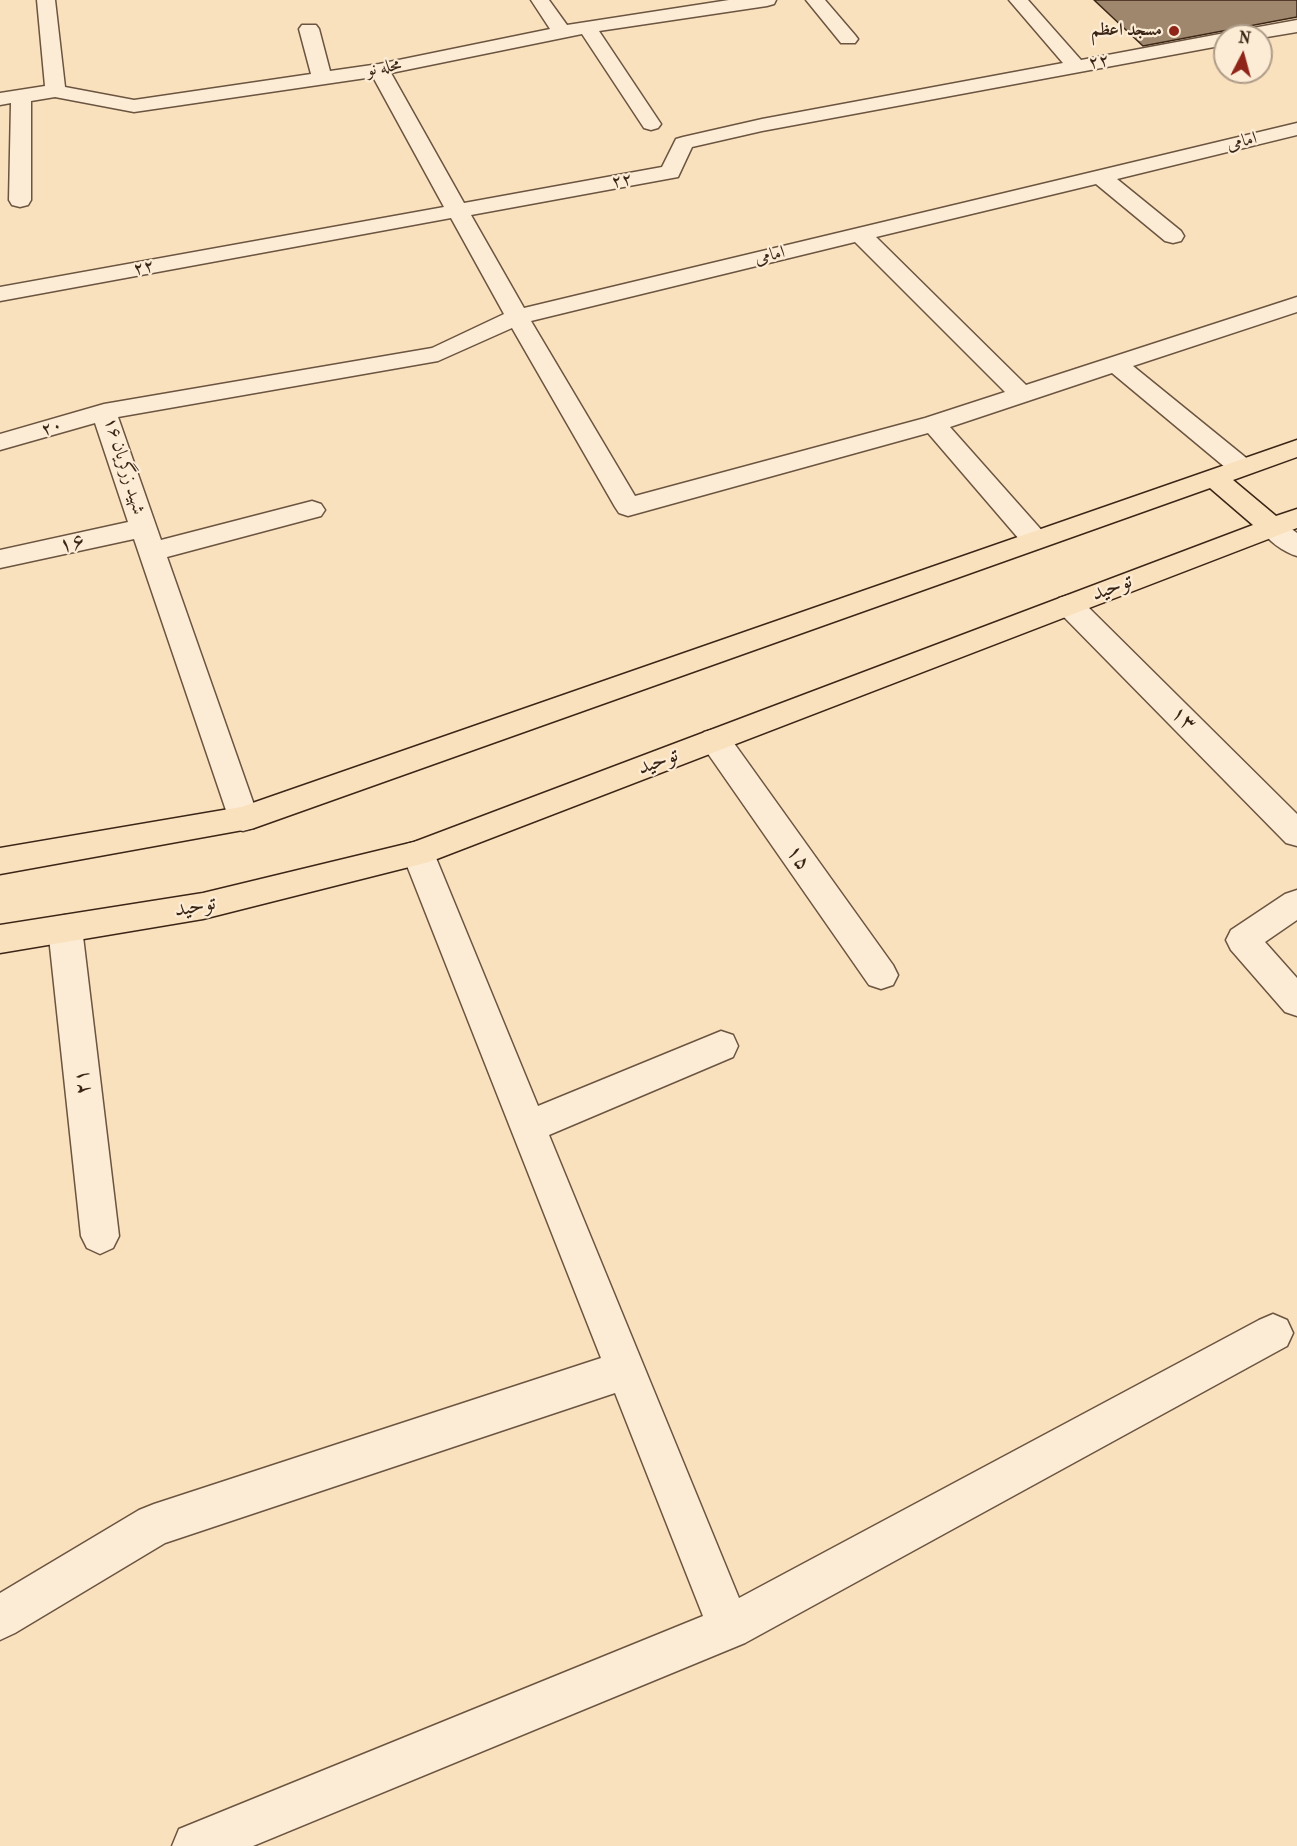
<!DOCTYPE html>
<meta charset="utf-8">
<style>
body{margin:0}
#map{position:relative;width:1297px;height:1846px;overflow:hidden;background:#fae1be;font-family:"IM FELL French Canon",serif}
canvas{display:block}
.north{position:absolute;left:1213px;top:24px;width:60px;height:60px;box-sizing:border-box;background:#fcecd5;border:2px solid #af9c89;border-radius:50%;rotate:6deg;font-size:16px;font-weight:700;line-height:24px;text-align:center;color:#3b2516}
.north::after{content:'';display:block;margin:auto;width:21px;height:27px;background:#8f2418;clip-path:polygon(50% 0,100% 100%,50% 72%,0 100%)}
</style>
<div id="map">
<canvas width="1297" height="1846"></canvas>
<div class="north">N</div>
</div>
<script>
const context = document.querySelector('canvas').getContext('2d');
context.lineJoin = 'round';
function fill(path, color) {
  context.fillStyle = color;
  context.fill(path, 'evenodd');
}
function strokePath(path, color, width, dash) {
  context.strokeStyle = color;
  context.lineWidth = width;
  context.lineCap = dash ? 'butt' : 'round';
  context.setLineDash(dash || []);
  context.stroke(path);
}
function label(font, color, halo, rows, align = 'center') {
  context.font = font + ' "IM FELL French Canon",Amiri,serif';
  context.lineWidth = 4.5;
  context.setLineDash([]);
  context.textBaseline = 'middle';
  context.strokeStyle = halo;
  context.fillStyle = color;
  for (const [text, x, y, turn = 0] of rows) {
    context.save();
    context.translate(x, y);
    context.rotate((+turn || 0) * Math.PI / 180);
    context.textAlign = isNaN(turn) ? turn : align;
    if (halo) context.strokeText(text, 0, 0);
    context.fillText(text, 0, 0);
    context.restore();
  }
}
const building = new Path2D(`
 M 1094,0 L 1297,0 L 1297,17 L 1143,46 Z`);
fill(building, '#9e876d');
strokePath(building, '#3b2516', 1.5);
const minor = new Path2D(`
 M 37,0 L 55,0 L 65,87 L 134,100 L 311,74 L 299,29 L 302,25 L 316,25 L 319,29 L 330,71 L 379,64 L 550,29 L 531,0 L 549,0 L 567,25 L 729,0 L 776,0 L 774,4 L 767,6 L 599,31 L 661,124 L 658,128 L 651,130 L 644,128 L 582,34 L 391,73 L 464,203 L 662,167 L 676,139 L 683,137 L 762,119 L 1063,63 L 1009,0 L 1028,0 L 1081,60 L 1225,33 L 1232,36 L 1235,32 L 1242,30 L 1297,20 L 1297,32 L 1261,38 L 1261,36 L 1225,36 L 1225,45 L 762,131 L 692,147 L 678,177 L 471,215 L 524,308 L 1297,123 L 1297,135 L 1117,179 L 1181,231 L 1184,236 L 1181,241 L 1173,243 L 1165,241 L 1096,184 L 876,237 L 1026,385 L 1297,297 L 1297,312 L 1133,366 L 1250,461 L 1254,467 L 1250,473 L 1241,475 L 1232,473 L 1112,373 L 950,427 L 1045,534 L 1049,540 L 1045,546 L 1035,549 L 1025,546 L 928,433 L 628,516 L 619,513 L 615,507 L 512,328 L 438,361 L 118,417 L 161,540 L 312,501 L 321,504 L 325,510 L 321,516 L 167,557 L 259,819 L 254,828 L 243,831 L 232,828 L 134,539 L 0,568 L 0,550 L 128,522 L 95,423 L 0,450 L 0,434 L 104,404 L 432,348 L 504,314 L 451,218 L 0,301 L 0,287 L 444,207 L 373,77 L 134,112 L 55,97 L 31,101 L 31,200 L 28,205 L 20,207 L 12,205 L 9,200 L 11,103 L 0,105 L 0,93 L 45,86 ZM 855,242 L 1005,392 L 925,418 L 635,496 L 531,321 Z
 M 806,0 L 825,0 L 855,35 L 858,39 L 855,43 L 841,43 Z
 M 1272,518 L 1281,521 L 1297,533 L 1297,556 C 1283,552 1267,540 1259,527 L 1263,521 Z
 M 1069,595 L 1079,598 L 1297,814 L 1297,846 L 1286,843 L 1059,612 L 1055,605 L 1059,598 Z
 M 715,729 L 726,732 L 893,965 L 898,975 L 893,985 L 881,989 L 869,985 L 704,748 L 700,740 L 704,732 Z
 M 418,841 L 429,844 L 434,853 L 538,1106 L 721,1031 L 733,1035 L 738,1046 L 733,1057 L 549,1135 L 739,1598 L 1259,1320 L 1273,1314 L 1287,1320 L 1293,1333 L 1287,1346 L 745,1643 L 253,1846 L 172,1846 L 179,1829 L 703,1616 L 615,1393 L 165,1543 L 15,1633 L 0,1640 L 0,1593 L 139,1510 L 154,1504 L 601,1358 L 402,853 L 407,844 Z
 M 1297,890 L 1297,920 L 1265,942 L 1297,978 L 1297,1016 L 1285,1012 L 1231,950 L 1226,940 L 1231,930 L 1285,894 Z
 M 65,915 L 77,919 L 82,928 L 119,1236 L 113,1248 L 100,1254 L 87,1248 L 81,1236 L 48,928 L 53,919 Z`);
const major = new Path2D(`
 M 1297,440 L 1297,457 L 1233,480 L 1276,516 L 1297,509 L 1297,528 L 429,862 L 203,919 L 0,953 L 0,925 L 203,893 L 414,842 L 1253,525 L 1210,488 L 254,828 L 0,874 L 0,848 L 241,807 Z`);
strokePath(minor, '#6b5440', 3);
strokePath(major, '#3b2516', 3);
fill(minor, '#fcecd5');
fill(major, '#fae1be');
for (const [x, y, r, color] of [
 [1174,31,6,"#8f2418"]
]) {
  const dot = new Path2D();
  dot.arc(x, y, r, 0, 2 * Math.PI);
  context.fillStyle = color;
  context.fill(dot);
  strokePath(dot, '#fcecd5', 2);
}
label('bold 18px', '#3b2516', '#fcecd5', [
 ["مسجد اعظم",1162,31]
], 'right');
label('18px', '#3b2516', '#fcecd5', [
 ["۲۲",1099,62,-10],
 ["محله نو",384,68,-10],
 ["امامی",1242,142,-14],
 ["۲۲",622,181,-10],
 ["امامی",770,256,-14],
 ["۲۲",144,268,-11],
 ["۲۰",52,428,-17],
 ["۱۶ شهید زرگریان",124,466,73]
]);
label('22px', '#3b2516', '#fcecd5', [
 ["۱۶",72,544,-12],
 ["توحید",1112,588,-21],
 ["۱۳",1183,719,45],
 ["توحید",658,762,-21],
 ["۱۵",798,858,55],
 ["توحید",195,907,-11],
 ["۲۱",83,1082,-96]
]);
</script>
